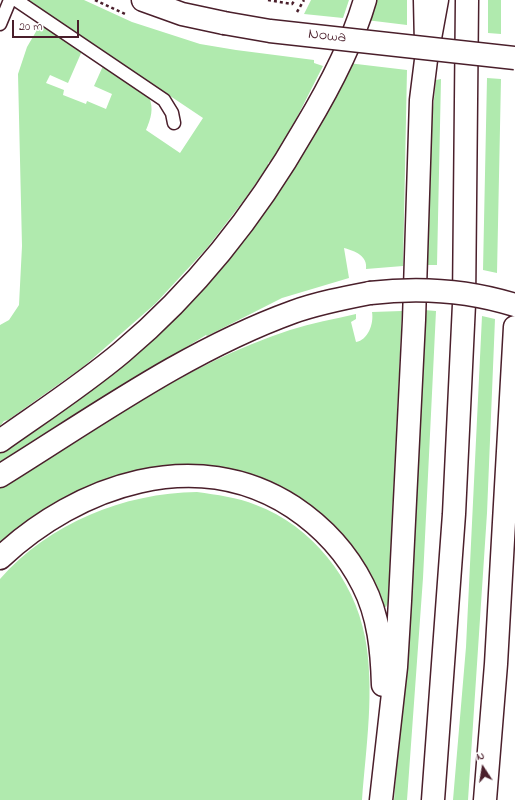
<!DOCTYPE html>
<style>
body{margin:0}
#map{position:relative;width:515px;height:800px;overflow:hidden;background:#fff;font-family:"Indie Flower",sans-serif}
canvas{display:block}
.north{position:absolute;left:463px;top:748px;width:40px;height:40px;-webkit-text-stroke:3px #fff;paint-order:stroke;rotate:348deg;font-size:11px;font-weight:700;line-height:16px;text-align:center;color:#4a1f2b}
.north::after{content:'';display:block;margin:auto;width:14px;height:18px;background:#4a1f2b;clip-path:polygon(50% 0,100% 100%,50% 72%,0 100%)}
.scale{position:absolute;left:12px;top:20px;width:67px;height:18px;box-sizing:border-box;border:2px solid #4a1f2b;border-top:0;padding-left:5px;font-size:12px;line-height:14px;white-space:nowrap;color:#4a1f2b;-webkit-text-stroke:3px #fff;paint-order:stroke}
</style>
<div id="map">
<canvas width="515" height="800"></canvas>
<div class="north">N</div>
<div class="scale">20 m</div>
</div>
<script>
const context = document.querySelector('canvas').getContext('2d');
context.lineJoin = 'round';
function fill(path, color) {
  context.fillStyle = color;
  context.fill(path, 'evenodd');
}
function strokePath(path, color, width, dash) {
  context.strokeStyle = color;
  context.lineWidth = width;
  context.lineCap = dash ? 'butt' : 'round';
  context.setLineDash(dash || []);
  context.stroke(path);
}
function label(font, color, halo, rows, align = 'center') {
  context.font = font + ' "Indie Flower",sans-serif';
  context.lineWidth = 4;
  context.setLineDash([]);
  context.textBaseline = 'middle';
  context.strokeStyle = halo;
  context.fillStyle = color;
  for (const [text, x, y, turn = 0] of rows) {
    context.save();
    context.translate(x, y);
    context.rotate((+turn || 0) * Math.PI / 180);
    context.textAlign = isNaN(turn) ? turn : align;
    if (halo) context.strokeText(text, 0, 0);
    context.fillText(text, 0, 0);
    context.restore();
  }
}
fill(new Path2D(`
 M 27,0 L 84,0 L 132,22 L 200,44 L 236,50 L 314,60 L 314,63 L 323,66 L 292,127 L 272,160 L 268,163 L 268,166 L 244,200 L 207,248 L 155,304 L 83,367 L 8,420 L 4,421 L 0,426 L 0,325 L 9,320 L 19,305 L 22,246 L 18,74 L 27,47 L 41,23 L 82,51 L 68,83 L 50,75 L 46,83 L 64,90 L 63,95 L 86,104 L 87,101 L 106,109 L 112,94 L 94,86 L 103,66 L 149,97 C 154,109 151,118 146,130 L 180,153 L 203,118 Z
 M 311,0 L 349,0 L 343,18 L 304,14 Z
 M 373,0 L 407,0 L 407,25 L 366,20 Z
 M 488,0 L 501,0 L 501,34 L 488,33 Z
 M 348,63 L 407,70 L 403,266 L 366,269 C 368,256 355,251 344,248 L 349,278 L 282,298 L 207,336 L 206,335 L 0,462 L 0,452 L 73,402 L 152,338 Z
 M 487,78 L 501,79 L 497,273 L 483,270 Z
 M 441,79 L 437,265 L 425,265 L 427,165 L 436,80 Z
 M 424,310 L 436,311 L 423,578 L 407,800 L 394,800 L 409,609 Z
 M 402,311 L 388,603 L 386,607 L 383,607 L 298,498 L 262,479 L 96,484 L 61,500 L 29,519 L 0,542 L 0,488 C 93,431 186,364 290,330 C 312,323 334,319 356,314 L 356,319 L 351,322 L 356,342 C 368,340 374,324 372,312 Z
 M 482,316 L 495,319 L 487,513 L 468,800 L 453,800 L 466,647 Z
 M 197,492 C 217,495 237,497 256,505 C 312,526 354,579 365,637 C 375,690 366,747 362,800 L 0,800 L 0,579 C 49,523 124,493 197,492 Z`), '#b0eaae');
const service = new Path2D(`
 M 16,0 L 164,100 L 172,113 L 174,123
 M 420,0 L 421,45
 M 0,24 L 10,0`);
const tertiary = new Path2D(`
 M 143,0 L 182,14 L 224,23`);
const motorway = new Path2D(`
 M 0,441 C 41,412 84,384 122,352 C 197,289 257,212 305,128 C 329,88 352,45 365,0
 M 0,476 C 95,417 188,350 293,312 C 318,303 344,298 370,293
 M 0,558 C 78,485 196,444 293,507 C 323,527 347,553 363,585 C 379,616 382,651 383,685
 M 381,800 L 396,667 L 400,601 L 414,320 L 421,100 L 426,60 L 437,0
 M 433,800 L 454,514 L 464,304 L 467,0
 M 485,800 L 496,664 L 515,327`);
strokePath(service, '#4a1f2b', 15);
strokePath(tertiary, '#4a1f2b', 25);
strokePath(motorway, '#4a1f2b', 25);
strokePath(new Path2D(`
 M 95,0 L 125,14
 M 268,0 L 292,4 L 295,0
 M 297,12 L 304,0`), '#4a1f2b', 2.5, [3, 3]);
strokePath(service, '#fff', 12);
strokePath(tertiary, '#fff', 22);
strokePath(motorway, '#fff', 22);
const tertiaryBridge = new Path2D(`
 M 224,23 L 270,31 L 515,58`);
const motorwayBridge = new Path2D(`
 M 370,293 C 419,287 467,290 515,305`);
strokePath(tertiaryBridge, '#4a1f2b', 25, []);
strokePath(motorwayBridge, '#4a1f2b', 25, []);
strokePath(tertiaryBridge, '#fff', 22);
strokePath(motorwayBridge, '#fff', 22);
label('16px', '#4a1f2b', '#fff', [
 ["Nowa",327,37,6]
]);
</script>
